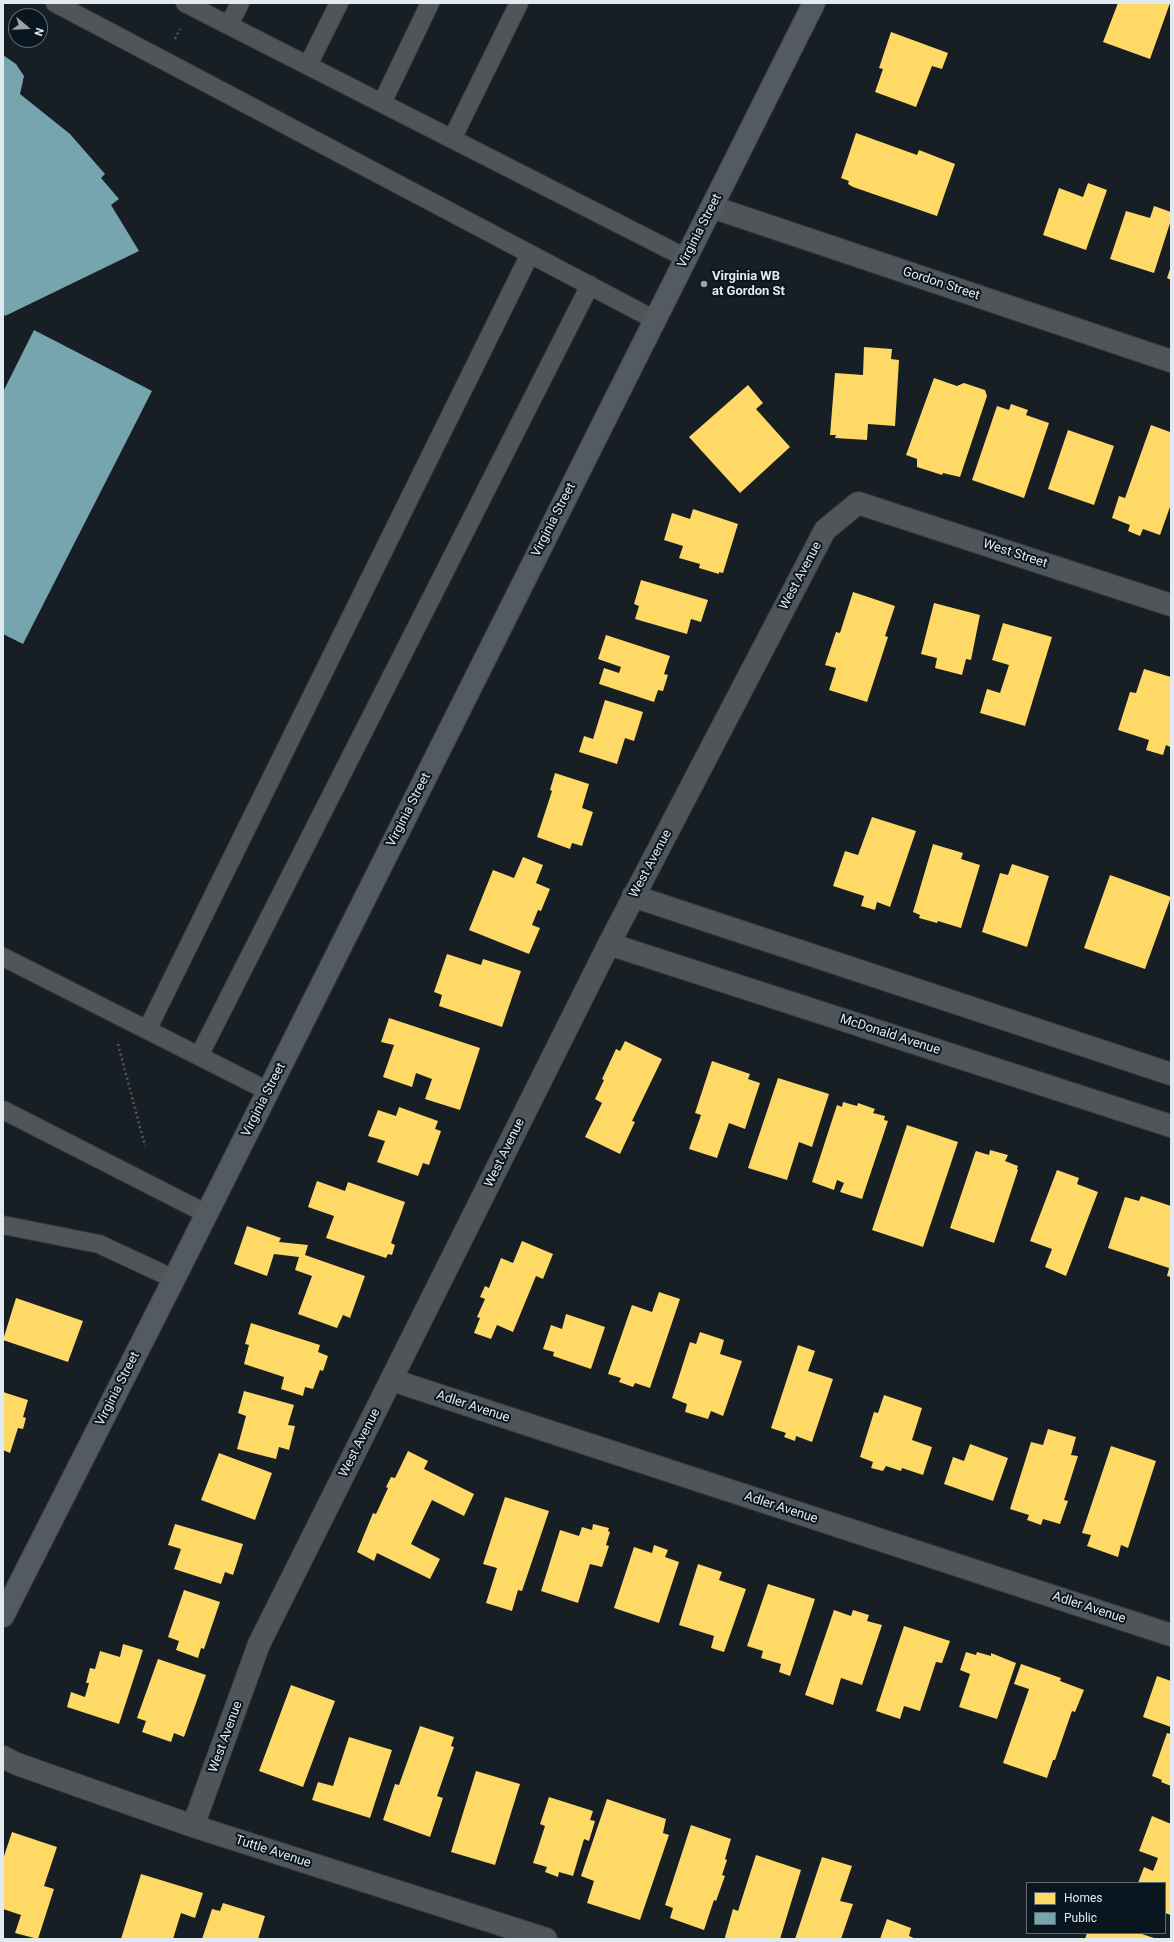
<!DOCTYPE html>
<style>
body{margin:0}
#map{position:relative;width:1174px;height:1942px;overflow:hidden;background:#171e24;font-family:Roboto,sans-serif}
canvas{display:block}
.frame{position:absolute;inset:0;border:4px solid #e1eaf1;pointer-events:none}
.legend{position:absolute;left:1026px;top:1882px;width:140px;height:52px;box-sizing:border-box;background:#09151f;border:1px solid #5f6a73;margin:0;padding:5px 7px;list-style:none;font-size:12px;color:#e1eaf1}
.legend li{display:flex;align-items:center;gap:8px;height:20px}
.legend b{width:20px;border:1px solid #5f6a73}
.north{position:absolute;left:8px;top:8px;width:40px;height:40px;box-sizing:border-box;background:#09151f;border:1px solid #5f6a73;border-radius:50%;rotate:109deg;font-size:11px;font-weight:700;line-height:16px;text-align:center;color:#e1eaf1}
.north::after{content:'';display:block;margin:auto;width:14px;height:18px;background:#9aa3a9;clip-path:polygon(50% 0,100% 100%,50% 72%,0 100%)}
</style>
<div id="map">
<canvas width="1174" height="1942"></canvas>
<div class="frame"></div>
<ul class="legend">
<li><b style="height:11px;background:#ffd966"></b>Homes</li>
<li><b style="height:11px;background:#76a5af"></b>Public</li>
</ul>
<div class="north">N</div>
</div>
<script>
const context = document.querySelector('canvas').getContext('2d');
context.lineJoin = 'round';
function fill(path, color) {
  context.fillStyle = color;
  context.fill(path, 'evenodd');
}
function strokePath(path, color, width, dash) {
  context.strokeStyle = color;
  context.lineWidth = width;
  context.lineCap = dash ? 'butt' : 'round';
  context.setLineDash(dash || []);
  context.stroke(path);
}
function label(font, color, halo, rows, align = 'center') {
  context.font = font + ' Roboto,sans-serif';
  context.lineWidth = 4;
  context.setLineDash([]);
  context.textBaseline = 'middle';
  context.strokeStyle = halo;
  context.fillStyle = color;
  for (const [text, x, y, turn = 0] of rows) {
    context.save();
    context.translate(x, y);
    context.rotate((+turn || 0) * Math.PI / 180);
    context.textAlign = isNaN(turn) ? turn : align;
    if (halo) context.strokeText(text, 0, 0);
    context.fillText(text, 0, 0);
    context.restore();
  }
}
fill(new Path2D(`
 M 1118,3 L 1170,3 L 1150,59 L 1103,42 Z
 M 891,32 L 948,53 L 942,69 L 932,66 L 916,107 L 875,92 L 883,69 L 879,68 Z
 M 856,133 L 917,155 L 919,150 L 955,164 L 937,216 L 853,187 L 848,184 L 849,181 L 841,178 Z
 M 1088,183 L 1107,190 L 1086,250 L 1043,235 L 1059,188 L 1083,197 Z
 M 1154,206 L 1171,212 L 1171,220 L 1154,273 L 1110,259 L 1126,211 L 1150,218 Z
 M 1171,266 L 1171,280 L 1167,278 Z
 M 864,347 L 892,349 L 891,359 L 899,360 L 895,426 L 868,424 L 867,440 L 835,438 L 836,435 L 830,435 L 835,373 L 863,375 Z
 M 934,378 L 957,386 L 964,383 L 985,390 L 987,396 L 960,477 L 943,473 L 942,475 L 917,467 L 917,459 L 906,455 Z
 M 748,385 L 763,403 L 756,409 L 790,447 L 740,493 L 689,437 Z
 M 1011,404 L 1028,410 L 1026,415 L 1049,423 L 1024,498 L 972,480 L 997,406 L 1009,410 Z
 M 1151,425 L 1170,432 L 1171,429 L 1171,504 L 1160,535 L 1143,529 L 1140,536 L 1128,531 L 1130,525 L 1112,518 L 1119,496 L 1125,498 Z
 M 1068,430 L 1114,446 L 1094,505 L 1048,489 Z
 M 693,509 L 738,524 L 723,573 L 719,572 L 719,574 L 699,568 L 700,564 L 679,558 L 683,546 L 664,540 L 672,513 L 690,519 Z
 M 641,580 L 708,600 L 701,622 L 691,619 L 687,634 L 635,619 L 639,606 L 634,604 Z
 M 853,592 L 895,606 L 885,636 L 888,637 L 867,702 L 829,690 L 836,668 L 825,665 L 836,632 L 840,633 Z
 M 934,603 L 980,615 L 971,660 L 966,659 L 962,675 L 935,668 L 937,658 L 921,654 Z
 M 1003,623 L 1052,637 L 1025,726 L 980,713 L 987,689 L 1000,693 L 1009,665 L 992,660 Z
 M 606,635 L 670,656 L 664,674 L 668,675 L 663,691 L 658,690 L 654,702 L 599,684 L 604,668 L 619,673 L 621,667 L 598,659 Z
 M 1144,669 L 1171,677 L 1171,743 L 1170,747 L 1166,745 L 1163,755 L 1146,750 L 1149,740 L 1118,730 L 1130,692 L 1136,693 Z
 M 605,700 L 643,712 L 634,741 L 625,738 L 617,764 L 579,752 L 584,736 L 593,739 Z
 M 555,773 L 589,784 L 582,808 L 593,812 L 582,846 L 572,843 L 570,849 L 537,837 L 552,791 L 550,790 Z
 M 872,817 L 916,831 L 890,907 L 877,902 L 875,910 L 861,906 L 864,896 L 833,886 L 845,851 L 858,855 Z
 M 933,844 L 963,853 L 961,859 L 980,865 L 961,928 L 938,921 L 937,923 L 919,918 L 920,915 L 913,912 Z
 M 523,857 L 543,865 L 536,883 L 550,889 L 541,911 L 538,910 L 532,925 L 540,928 L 529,954 L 469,930 L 493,870 L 514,878 Z
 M 1012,864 L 1049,876 L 1027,947 L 982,932 L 1000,873 L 1008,875 Z
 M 1110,875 L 1171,897 L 1145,969 L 1084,948 Z
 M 447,954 L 481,965 L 483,959 L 521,971 L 502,1027 L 439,1006 L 442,995 L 434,992 Z
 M 389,1018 L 480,1048 L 460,1110 L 425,1099 L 432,1079 L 416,1073 L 412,1087 L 383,1077 L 394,1045 L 381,1042 Z
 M 625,1041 L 662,1059 L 632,1121 L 635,1122 L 620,1154 L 585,1137 L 602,1103 L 595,1099 L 604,1080 L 602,1079 L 616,1049 L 620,1051 Z
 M 712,1061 L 750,1074 L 748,1079 L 760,1083 L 745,1129 L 729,1123 L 717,1158 L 689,1149 L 701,1115 L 695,1113 Z
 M 778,1078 L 829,1094 L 812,1147 L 799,1142 L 787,1180 L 748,1168 Z
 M 843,1102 L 857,1106 L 858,1103 L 875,1109 L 873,1113 L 885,1116 L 884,1120 L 888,1121 L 862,1199 L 840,1192 L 844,1183 L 837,1180 L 834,1190 L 812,1182 L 837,1105 L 842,1107 Z
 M 399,1107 L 438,1121 L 435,1129 L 441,1131 L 429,1165 L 423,1163 L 418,1176 L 377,1162 L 385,1141 L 368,1136 L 378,1110 L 396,1116 Z
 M 907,1125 L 958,1142 L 923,1247 L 872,1230 Z
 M 990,1150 L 1008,1155 L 1005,1161 L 1018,1166 L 1017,1169 L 1018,1170 L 994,1243 L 950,1228 L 975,1153 L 976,1151 L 989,1155 Z
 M 1057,1170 L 1079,1178 L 1077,1184 L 1098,1192 L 1066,1276 L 1045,1267 L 1052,1249 L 1030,1241 Z
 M 317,1181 L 345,1191 L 348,1182 L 405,1202 L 391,1243 L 395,1245 L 392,1255 L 388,1254 L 386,1258 L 326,1238 L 334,1216 L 308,1207 Z
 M 1141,1196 L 1171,1206 L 1171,1277 L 1167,1276 L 1169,1268 L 1108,1248 L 1125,1197 L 1139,1201 Z
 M 247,1226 L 281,1238 L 279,1242 L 308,1245 L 305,1255 L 365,1276 L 350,1318 L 343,1315 L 337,1328 L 298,1314 L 312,1276 L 295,1270 L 299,1257 L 274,1254 L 267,1276 L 234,1264 Z
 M 522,1241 L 553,1254 L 543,1279 L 536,1276 L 513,1332 L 497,1325 L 491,1339 L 474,1333 L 480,1318 L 477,1317 L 485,1299 L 480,1297 L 485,1286 L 489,1288 L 501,1258 L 513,1263 Z
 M 659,1292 L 680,1299 L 650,1388 L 635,1383 L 633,1387 L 619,1382 L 621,1378 L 608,1374 L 632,1305 L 652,1312 Z
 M 16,1298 L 83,1321 L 68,1362 L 3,1340 Z
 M 566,1314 L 605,1327 L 591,1369 L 553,1356 L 554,1352 L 543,1349 L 551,1325 L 562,1329 Z
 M 251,1323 L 320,1345 L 318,1352 L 328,1356 L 323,1371 L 320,1370 L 313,1389 L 305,1387 L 303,1396 L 281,1389 L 284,1377 L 244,1364 L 249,1345 L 245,1344 Z
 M 700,1332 L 724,1340 L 720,1354 L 742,1361 L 723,1416 L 711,1411 L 708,1419 L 685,1412 L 687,1404 L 672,1398 L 690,1342 L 696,1344 Z
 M 798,1345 L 815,1351 L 808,1371 L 833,1379 L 812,1442 L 796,1436 L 795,1441 L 784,1437 L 786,1433 L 771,1428 Z
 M 244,1391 L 294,1405 L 288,1425 L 295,1426 L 289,1450 L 279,1447 L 276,1459 L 237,1449 L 246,1416 L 238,1413 Z
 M 3,1392 L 28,1400 L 23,1417 L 26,1418 L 23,1429 L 18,1428 L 10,1453 L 3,1450 Z
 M 884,1395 L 922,1408 L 912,1440 L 932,1447 L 923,1475 L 902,1468 L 901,1471 L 886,1466 L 883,1471 L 871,1468 L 873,1462 L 860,1457 L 874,1412 L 878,1413 Z
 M 1048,1429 L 1076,1437 L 1071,1455 L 1078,1456 L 1064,1500 L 1068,1501 L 1060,1524 L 1043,1519 L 1041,1525 L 1027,1520 L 1029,1515 L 1010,1509 L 1031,1442 L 1043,1445 Z
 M 970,1444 L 1008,1458 L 993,1501 L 944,1484 L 953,1457 L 964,1461 Z
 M 1111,1446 L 1156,1461 L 1128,1548 L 1121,1545 L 1118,1557 L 1087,1546 L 1091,1535 L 1082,1533 Z
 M 408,1451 L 428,1461 L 424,1469 L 474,1494 L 464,1516 L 432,1500 L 411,1544 L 440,1559 L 430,1579 L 377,1553 L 374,1561 L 357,1552 L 373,1513 L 376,1514 L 388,1488 L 386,1487 L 391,1477 L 395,1478 Z
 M 219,1453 L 272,1473 L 255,1520 L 201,1500 Z
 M 505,1497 L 549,1511 L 522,1591 L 518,1590 L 512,1611 L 486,1603 L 497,1568 L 483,1564 Z
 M 175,1524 L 243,1544 L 233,1575 L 225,1572 L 221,1584 L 174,1569 L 181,1549 L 168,1545 Z
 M 593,1524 L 609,1528 L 608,1531 L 610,1532 L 606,1545 L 609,1546 L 602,1567 L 590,1564 L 578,1603 L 541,1591 L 560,1530 L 579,1536 L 582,1527 L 592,1530 Z
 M 654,1545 L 668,1550 L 665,1557 L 679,1562 L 659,1623 L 614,1608 L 634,1547 L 652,1553 Z
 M 698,1564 L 722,1572 L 719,1580 L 746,1589 L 724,1652 L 711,1648 L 714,1636 L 679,1625 Z
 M 768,1584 L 815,1599 L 790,1676 L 779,1672 L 781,1664 L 761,1658 L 763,1651 L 747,1646 Z
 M 184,1590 L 220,1602 L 204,1649 L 201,1648 L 198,1658 L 176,1650 L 179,1641 L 168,1637 Z
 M 834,1610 L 851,1616 L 853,1610 L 869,1615 L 867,1621 L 882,1625 L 862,1685 L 841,1678 L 833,1705 L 805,1695 Z
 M 904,1626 L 950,1641 L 942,1663 L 936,1662 L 920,1711 L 904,1706 L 900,1719 L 876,1711 Z
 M 123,1644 L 143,1650 L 119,1724 L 67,1707 L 71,1692 L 85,1697 L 89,1683 L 86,1683 L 90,1668 L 95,1669 L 100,1651 L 120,1657 Z
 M 966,1652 L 976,1655 L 977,1652 L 991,1656 L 991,1653 L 1016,1663 L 997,1719 L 959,1707 L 970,1674 L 960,1670 Z
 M 158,1659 L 206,1675 L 184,1737 L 174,1733 L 171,1742 L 142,1732 L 146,1721 L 137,1718 Z
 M 1021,1664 L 1061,1678 L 1060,1681 L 1084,1690 L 1075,1712 L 1072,1711 L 1055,1760 L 1053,1760 L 1047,1778 L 1003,1763 L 1029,1689 L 1014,1684 Z
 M 1157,1676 L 1171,1681 L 1171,1727 L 1143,1717 Z
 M 291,1685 L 335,1701 L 303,1787 L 259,1771 Z
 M 420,1726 L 454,1737 L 451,1746 L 454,1747 L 437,1796 L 443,1798 L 430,1837 L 383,1820 L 395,1784 L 399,1785 Z
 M 1167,1733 L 1171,1734 L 1171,1786 L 1161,1782 L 1162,1780 L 1152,1776 Z
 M 349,1737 L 392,1750 L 370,1818 L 312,1800 L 318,1782 L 333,1786 Z
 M 476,1771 L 520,1784 L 495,1865 L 451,1852 Z
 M 549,1797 L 593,1811 L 590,1820 L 595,1821 L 589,1841 L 584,1839 L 573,1876 L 559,1872 L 558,1877 L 545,1872 L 547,1867 L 533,1863 L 545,1826 L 540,1824 Z
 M 607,1799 L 666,1819 L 663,1833 L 669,1835 L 640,1920 L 587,1903 L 594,1881 L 581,1876 Z
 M 1152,1816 L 1171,1824 L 1171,1915 L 1165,1913 L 1165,1883 L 1138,1883 L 1144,1867 L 1153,1871 L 1158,1858 L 1139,1851 Z
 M 691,1825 L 731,1839 L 725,1859 L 727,1860 L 722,1875 L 725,1876 L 716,1901 L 714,1900 L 704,1930 L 670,1918 L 673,1908 L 665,1905 Z
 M 12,1832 L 57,1847 L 44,1886 L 54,1889 L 38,1939 L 15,1933 L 21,1915 L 3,1909 L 3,1859 Z
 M 756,1855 L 801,1870 L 780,1939 L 726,1939 L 725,1937 L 733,1909 L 738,1911 Z
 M 822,1857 L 852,1866 L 840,1901 L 853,1904 L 841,1939 L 795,1939 Z
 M 141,1874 L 203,1893 L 195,1918 L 181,1913 L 173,1939 L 121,1939 Z
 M 223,1903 L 265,1916 L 258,1939 L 202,1939 L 212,1909 L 220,1911 Z
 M 887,1919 L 911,1928 L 909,1936 L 916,1939 L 880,1939 Z
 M 1087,1933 L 1139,1933 L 1157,1939 L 1085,1939 Z`), '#ffd966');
fill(new Path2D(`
 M 3,55 L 16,64 L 24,76 L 20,94 L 70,134 L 105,174 L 101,178 L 119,199 L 111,205 L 139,251 L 5,316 L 3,312 Z
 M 34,330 L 152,391 L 23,644 L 3,634 L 3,392 Z`), '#76a5af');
const lane = new Path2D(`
 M 55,3 L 655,320
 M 185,3 L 686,258
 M 229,25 L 240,3
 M 308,65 L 339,3
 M 382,103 L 430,3
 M 452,139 L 519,3
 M 3,957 L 268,1091
 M 147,1030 L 530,254
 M 199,1056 L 590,285
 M 3,1110 L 207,1214
 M 3,1225 L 99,1244 L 174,1279`);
const street = new Path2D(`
 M 712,207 L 1171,361
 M 633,896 L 1171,1074
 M 609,944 L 1171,1126
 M 392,1380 L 1171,1635
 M 3,1757 L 17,1764 L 193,1826 L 546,1939
 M 193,1826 L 259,1644 L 609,944 L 825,530 L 858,503 L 1171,605`);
const secondary = new Path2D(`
 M 3,1616 L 174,1279 L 814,3`);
strokePath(lane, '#34393e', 20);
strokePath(street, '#34393e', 24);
strokePath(secondary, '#34393e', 24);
strokePath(new Path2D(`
 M 175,39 L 180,29
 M 118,1044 L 145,1146`), '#53585c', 2.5, [2, 3]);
strokePath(lane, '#50555a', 18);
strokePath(street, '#50555a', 22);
strokePath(secondary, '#535a60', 22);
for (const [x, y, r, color] of [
 [704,284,4,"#9aa3a9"]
]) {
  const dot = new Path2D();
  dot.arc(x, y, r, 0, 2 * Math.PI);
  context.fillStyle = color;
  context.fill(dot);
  strokePath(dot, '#09151f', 1.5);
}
label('13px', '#e1eaf1', '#09151f', [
 ["Virginia Street",700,231,-63],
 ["Gordon Street",941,284,18],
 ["Virginia Street",554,520,-63],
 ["West Street",1015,554,18],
 ["West Avenue",801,576,-62],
 ["Virginia Street",409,810,-63],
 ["West Avenue",651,864,-62],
 ["McDonald Avenue",890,1035,18],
 ["Virginia Street",264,1100,-63],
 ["West Avenue",505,1153,-64],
 ["Virginia Street",118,1389,-63],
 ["Adler Avenue",473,1407,18],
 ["West Avenue",360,1443,-63],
 ["Adler Avenue",781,1508,18],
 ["Adler Avenue",1089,1608,18],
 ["West Avenue",226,1737,-70],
 ["Tuttle Avenue",273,1852,18]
]);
label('bold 13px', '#e1eaf1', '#09151f', [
 ["Virginia WB",712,277],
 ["at Gordon St",712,292]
], 'left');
</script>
